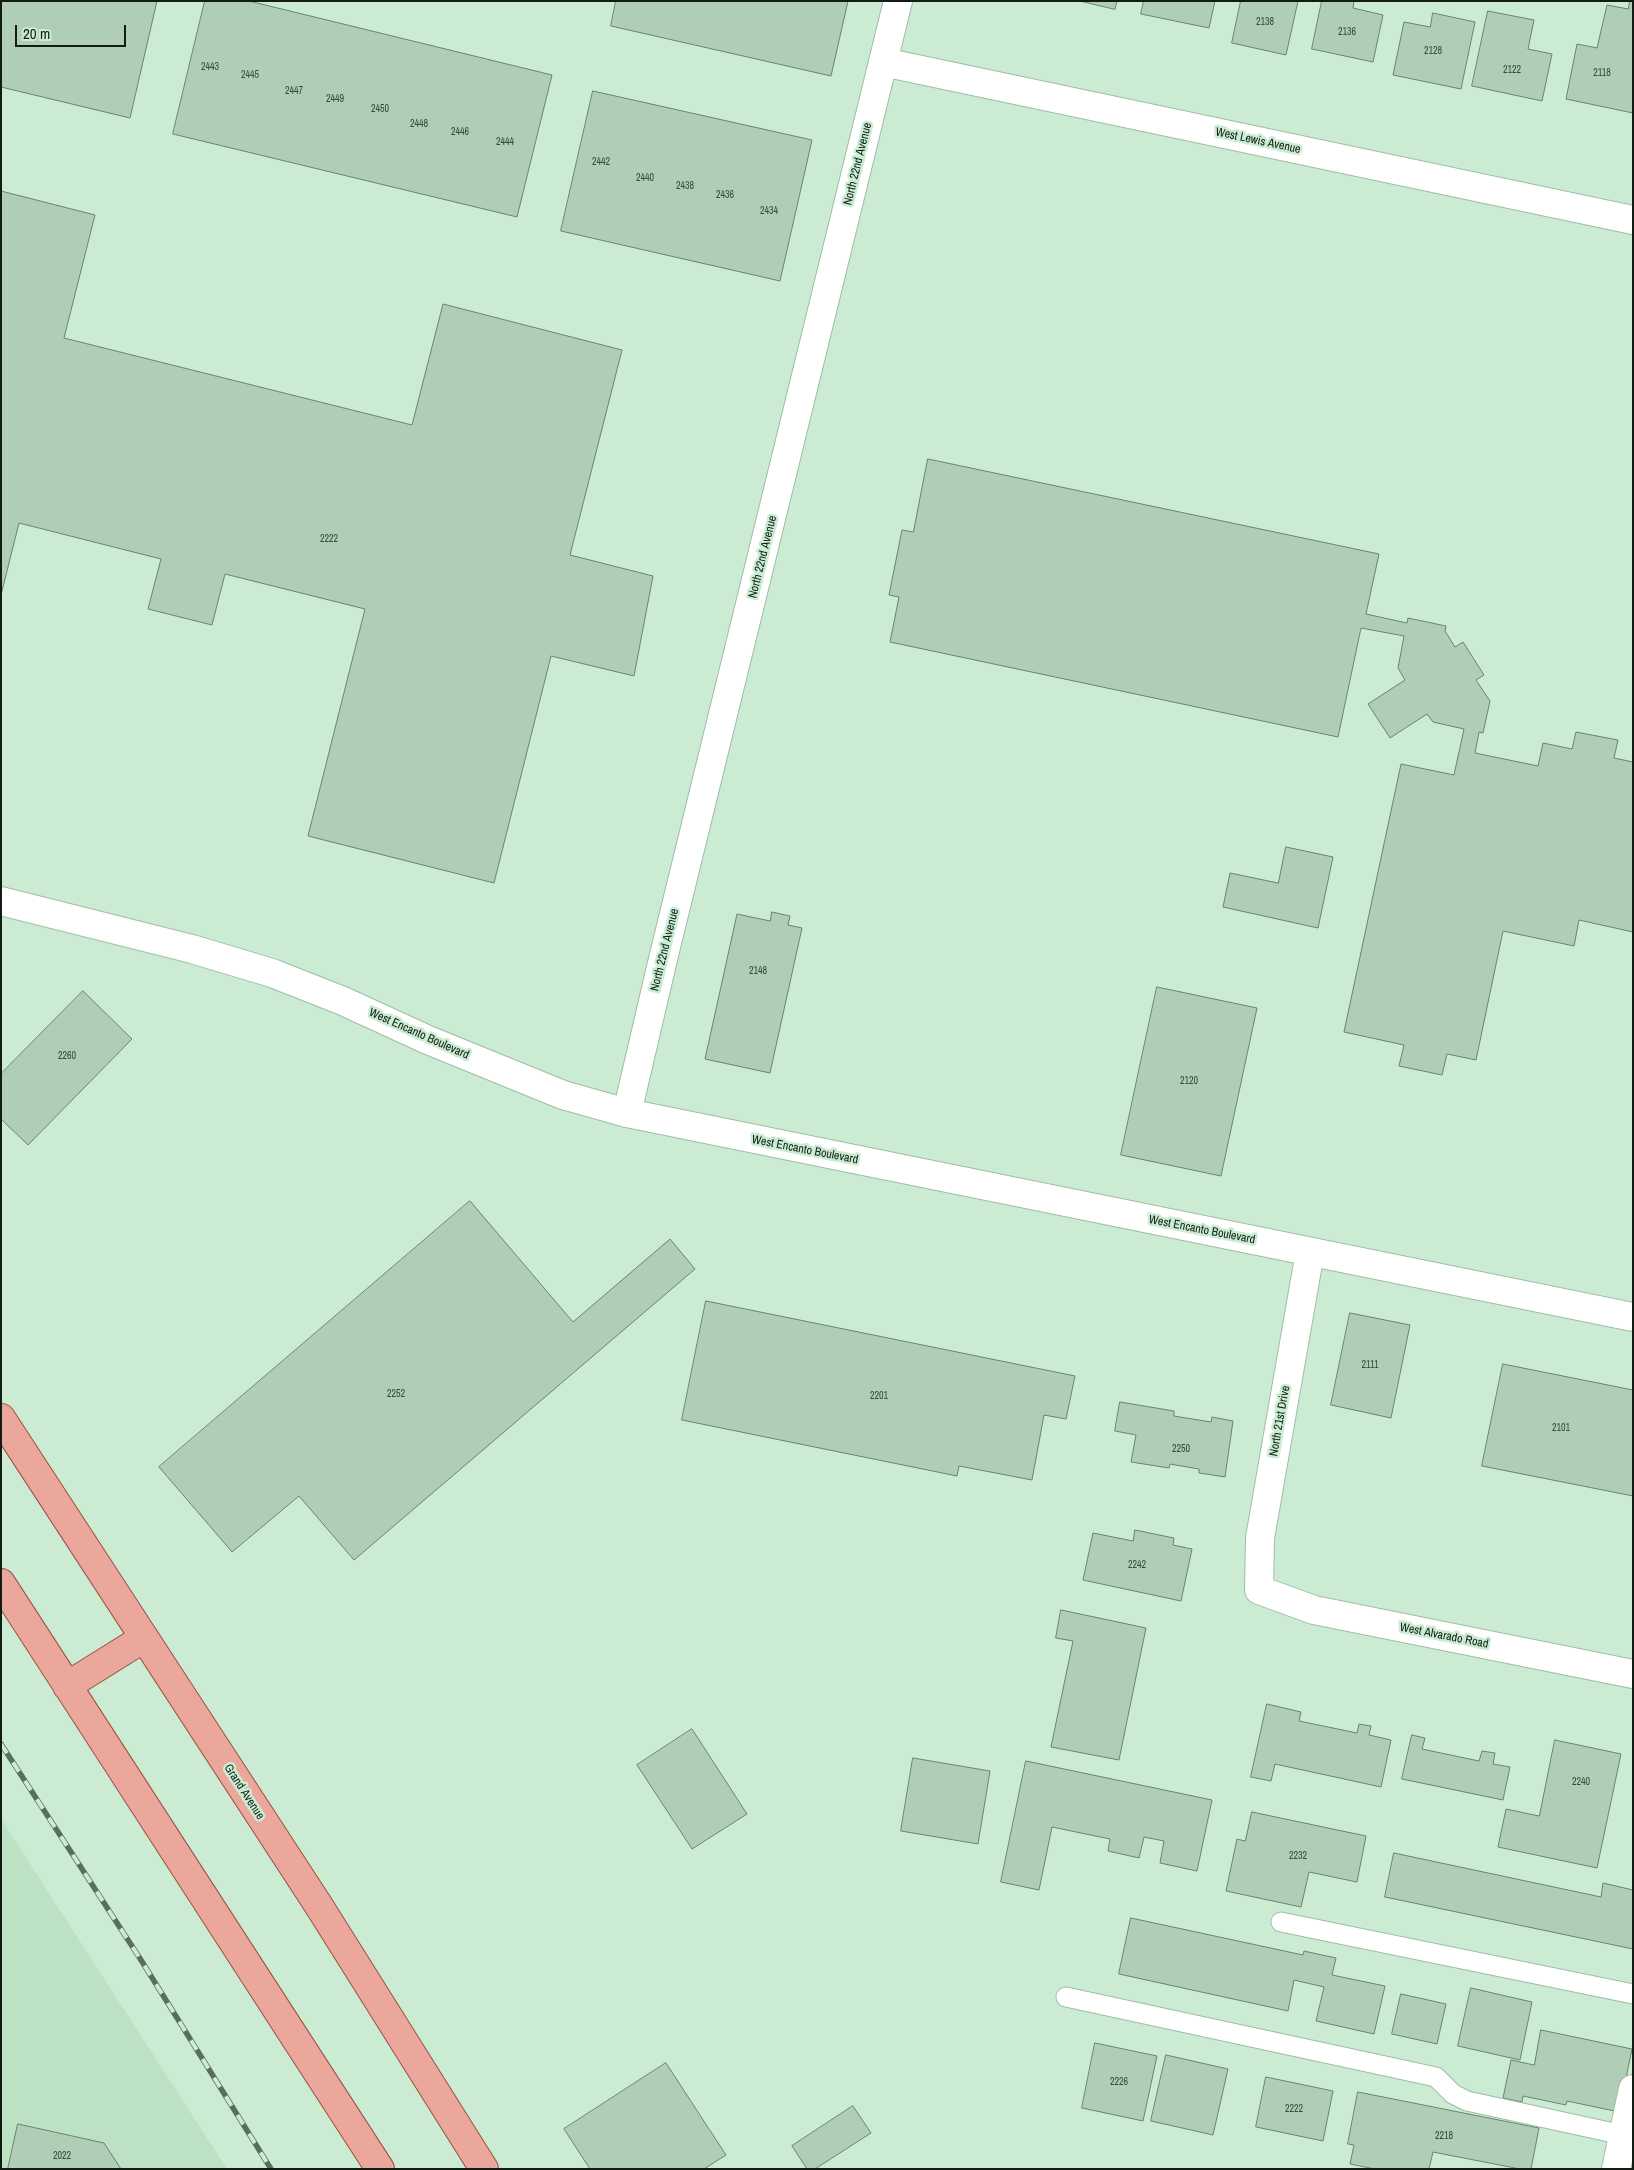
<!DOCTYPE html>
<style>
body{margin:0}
#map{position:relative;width:1634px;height:2170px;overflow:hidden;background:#cbecd2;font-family:"Archivo Narrow",sans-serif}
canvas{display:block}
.frame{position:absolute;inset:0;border:2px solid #111d14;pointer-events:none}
.scale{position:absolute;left:15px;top:25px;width:111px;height:22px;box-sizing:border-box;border:2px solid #111d14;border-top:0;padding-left:6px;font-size:15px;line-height:18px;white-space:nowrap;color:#111d14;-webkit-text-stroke:4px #cbecd2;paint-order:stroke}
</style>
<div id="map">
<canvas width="1634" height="2170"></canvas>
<div class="frame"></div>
<div class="scale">20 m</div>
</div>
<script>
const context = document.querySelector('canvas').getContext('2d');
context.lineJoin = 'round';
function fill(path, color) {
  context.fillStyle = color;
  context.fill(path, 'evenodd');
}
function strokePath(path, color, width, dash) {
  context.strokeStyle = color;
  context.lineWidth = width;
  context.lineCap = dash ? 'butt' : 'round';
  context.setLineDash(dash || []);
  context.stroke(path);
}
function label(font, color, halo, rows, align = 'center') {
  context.font = font + ' "Archivo Narrow",sans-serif';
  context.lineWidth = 5;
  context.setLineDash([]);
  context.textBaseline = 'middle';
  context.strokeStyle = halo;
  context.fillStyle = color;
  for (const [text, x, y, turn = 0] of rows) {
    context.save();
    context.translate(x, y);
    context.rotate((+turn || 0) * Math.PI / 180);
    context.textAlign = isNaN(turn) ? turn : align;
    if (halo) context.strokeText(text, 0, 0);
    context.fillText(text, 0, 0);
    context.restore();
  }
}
fill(new Path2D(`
 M 1,1819 L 227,2169 L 1,2169 Z`), '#bce2c3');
const building = new Path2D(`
 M 1,1 L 157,1 L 130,118 L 1,87 Z
 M 205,1 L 249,1 L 552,75 L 517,217 L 173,134 Z
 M 616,1 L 848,1 L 831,76 L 611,26 Z
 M 1080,1 L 1117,1 L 1115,9 Z
 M 1144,1 L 1215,1 L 1209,28 L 1141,14 Z
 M 1241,1 L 1298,1 L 1286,55 L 1232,43 Z
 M 1322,1 L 1354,1 L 1353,8 L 1383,15 L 1373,62 L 1312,49 Z
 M 1630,1 L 1633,1 L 1633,113 L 1566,99 L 1577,44 L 1597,48 L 1607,5 L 1628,9 Z
 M 1488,11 L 1534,20 L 1528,49 L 1552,54 L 1542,101 L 1472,86 Z
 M 1433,13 L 1475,22 L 1461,89 L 1393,75 L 1404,22 L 1430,27 Z
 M 593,91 L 812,140 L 780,281 L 561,231 Z
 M 1,191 L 95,215 L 64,338 L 412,425 L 443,304 L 622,350 L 570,555 L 653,576 L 634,676 L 551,656 L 494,883 L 308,836 L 365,609 L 225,574 L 212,625 L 148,609 L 161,559 L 19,523 L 1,595 Z
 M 928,459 L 1379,554 L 1366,614 L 1407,623 L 1408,618 L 1446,626 L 1445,631 L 1455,647 L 1463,642 L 1484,675 L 1476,680 L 1490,701 L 1483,733 L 1479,732 L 1475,753 L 1538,766 L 1543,743 L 1572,749 L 1576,732 L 1618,740 L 1614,758 L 1633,762 L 1633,932 L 1579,920 L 1574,946 L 1503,931 L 1476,1060 L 1447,1054 L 1442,1075 L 1399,1066 L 1404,1045 L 1344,1032 L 1401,764 L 1454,775 L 1464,729 L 1433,722 L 1427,714 L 1390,738 L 1368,704 L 1405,680 L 1398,668 L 1404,636 L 1361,628 L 1338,737 L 890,642 L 899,597 L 889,595 L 902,530 L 913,532 Z
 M 1286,847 L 1333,857 L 1318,928 L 1223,907 L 1230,873 L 1278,883 Z
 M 772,912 L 790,916 L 788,925 L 802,928 L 770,1073 L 705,1059 L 737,914 L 770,921 Z
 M 1157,987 L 1257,1008 L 1221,1176 L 1121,1155 Z
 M 83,991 L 132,1039 L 28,1145 L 1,1119 L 1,1074 Z
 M 470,1201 L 573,1322 L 670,1239 L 695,1269 L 354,1560 L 299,1496 L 232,1552 L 159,1467 Z
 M 706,1301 L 1075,1376 L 1066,1419 L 1044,1415 L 1032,1480 L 959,1466 L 957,1476 L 682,1420 Z
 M 1350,1313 L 1410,1325 L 1391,1418 L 1331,1405 Z
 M 1503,1364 L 1633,1390 L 1633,1496 L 1482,1466 Z
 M 1120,1402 L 1174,1411 L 1174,1416 L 1211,1422 L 1212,1417 L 1233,1421 L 1225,1477 L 1199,1473 L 1199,1469 L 1170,1464 L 1169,1468 L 1131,1462 L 1136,1435 L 1115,1431 Z
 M 1135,1530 L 1174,1538 L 1173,1545 L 1192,1549 L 1181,1601 L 1083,1580 L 1093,1533 L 1133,1541 Z
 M 1061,1610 L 1146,1628 L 1119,1760 L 1051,1747 L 1073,1641 L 1056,1638 Z
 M 1267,1704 L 1301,1712 L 1299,1721 L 1357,1733 L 1359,1724 L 1371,1726 L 1369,1735 L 1391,1740 L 1381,1787 L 1275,1764 L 1271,1781 L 1251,1777 Z
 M 692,1729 L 747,1814 L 692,1849 L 637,1765 Z
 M 1412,1735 L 1425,1738 L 1422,1749 L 1479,1761 L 1482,1751 L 1495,1753 L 1493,1764 L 1510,1767 L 1503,1800 L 1402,1779 Z
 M 1555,1740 L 1621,1754 L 1597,1868 L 1498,1847 L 1506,1809 L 1539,1816 Z
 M 913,1758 L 990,1771 L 978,1844 L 901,1831 Z
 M 1026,1761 L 1212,1800 L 1197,1871 L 1160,1863 L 1164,1841 L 1144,1837 L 1139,1858 L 1108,1851 L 1110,1839 L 1052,1827 L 1039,1890 L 1001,1882 Z
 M 1252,1812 L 1366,1836 L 1357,1882 L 1309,1872 L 1301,1907 L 1226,1891 L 1237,1839 L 1245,1841 Z
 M 1394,1853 L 1601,1897 L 1603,1883 L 1633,1890 L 1633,1949 L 1385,1897 Z
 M 1131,1918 L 1303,1955 L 1304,1951 L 1336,1958 L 1332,1975 L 1385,1986 L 1374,2034 L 1316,2021 L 1324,1987 L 1294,1980 L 1288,2011 L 1119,1974 Z
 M 1471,1988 L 1532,2002 L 1520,2060 L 1458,2046 Z
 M 1401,1994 L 1446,2004 L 1437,2044 L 1392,2034 Z
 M 1541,2030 L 1632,2049 L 1619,2112 L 1567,2101 L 1566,2105 L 1523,2096 L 1522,2102 L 1503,2098 L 1511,2060 L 1534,2065 Z
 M 1095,2043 L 1157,2056 L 1143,2121 L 1082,2108 Z
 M 1166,2055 L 1228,2069 L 1213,2135 L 1151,2121 Z
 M 666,2063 L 726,2155 L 704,2169 L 590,2169 L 564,2129 Z
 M 1266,2077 L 1333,2091 L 1323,2141 L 1256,2127 Z
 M 1358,2092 L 1539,2128 L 1531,2169 L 1520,2169 L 1433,2152 L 1429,2169 L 1375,2169 L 1350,2164 L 1354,2145 L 1348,2144 Z
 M 853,2106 L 871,2133 L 815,2169 L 807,2169 L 792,2146 Z
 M 18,2124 L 104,2143 L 121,2169 L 8,2169 Z`);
fill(building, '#afceb5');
strokePath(building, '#67856e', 1);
const service = new Path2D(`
 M 1281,1922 L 1633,1994
 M 1066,1997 L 1436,2077 L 1453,2094 L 1467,2101 L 1623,2135`);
const minor = new Path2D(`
 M 883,62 L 1633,220
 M 627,1113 L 663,959 L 898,1
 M 1310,1252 L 1260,1538 L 1259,1590 L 1314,1610 L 1633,1674
 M 1616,2169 L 1633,2089`);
const tertiary = new Path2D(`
 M 1,901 L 192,949 L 272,973 L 343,1001 L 428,1040 L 563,1095 L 627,1113 L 1633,1317`);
const primary = new Path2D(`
 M 1,1418 L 319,1906 L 484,2169
 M 1,1583 L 380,2169
 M 67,1686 L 144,1638`);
strokePath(service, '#9ebda5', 21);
strokePath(minor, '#9ebda5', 30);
strokePath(tertiary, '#9ebda5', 30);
strokePath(primary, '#985042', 30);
strokePath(service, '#fff', 19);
strokePath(minor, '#fff', 28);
strokePath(tertiary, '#fff', 28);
strokePath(primary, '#eca79c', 28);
const rail = new Path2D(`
 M 1,1744 L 141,1960 L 271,2169`);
strokePath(rail, '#5a6e5f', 5.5);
strokePath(rail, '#cbecd2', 4, [11]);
label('10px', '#38493c', null, [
 ["2138",1265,22],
 ["2136",1347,32],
 ["2128",1433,51],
 ["2443",210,67],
 ["2122",1512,70],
 ["2118",1602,73],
 ["2445",250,75],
 ["2447",294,91],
 ["2449",335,99],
 ["2450",380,109],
 ["2448",419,124],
 ["2446",460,132],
 ["2444",505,142],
 ["2442",601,162],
 ["2440",645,178],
 ["2438",685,186],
 ["2436",725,195],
 ["2434",769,211],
 ["2222",329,539],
 ["2148",758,971],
 ["2260",67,1056],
 ["2120",1189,1081],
 ["2111",1370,1365],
 ["2252",396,1394],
 ["2201",879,1396],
 ["2101",1561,1428],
 ["2250",1181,1449],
 ["2242",1137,1565],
 ["2240",1581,1782],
 ["2232",1298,1856],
 ["2226",1119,2082],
 ["2222",1294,2109],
 ["2218",1444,2136],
 ["2022",62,2156]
]);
label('12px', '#111d14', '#cbecd2', [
 ["West Lewis Avenue",1258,141,12],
 ["North 22nd Avenue",858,164,-76],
 ["North 22nd Avenue",763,557,-76],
 ["North 22nd Avenue",665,950,-76],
 ["West Encanto Boulevard",419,1034,24],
 ["West Encanto Boulevard",805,1150,11],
 ["West Encanto Boulevard",1202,1230,11],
 ["North 21st Drive",1280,1421,-80],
 ["West Alvarado Road",1444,1636,11],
 ["Grand Avenue",244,1792,57]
]);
</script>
